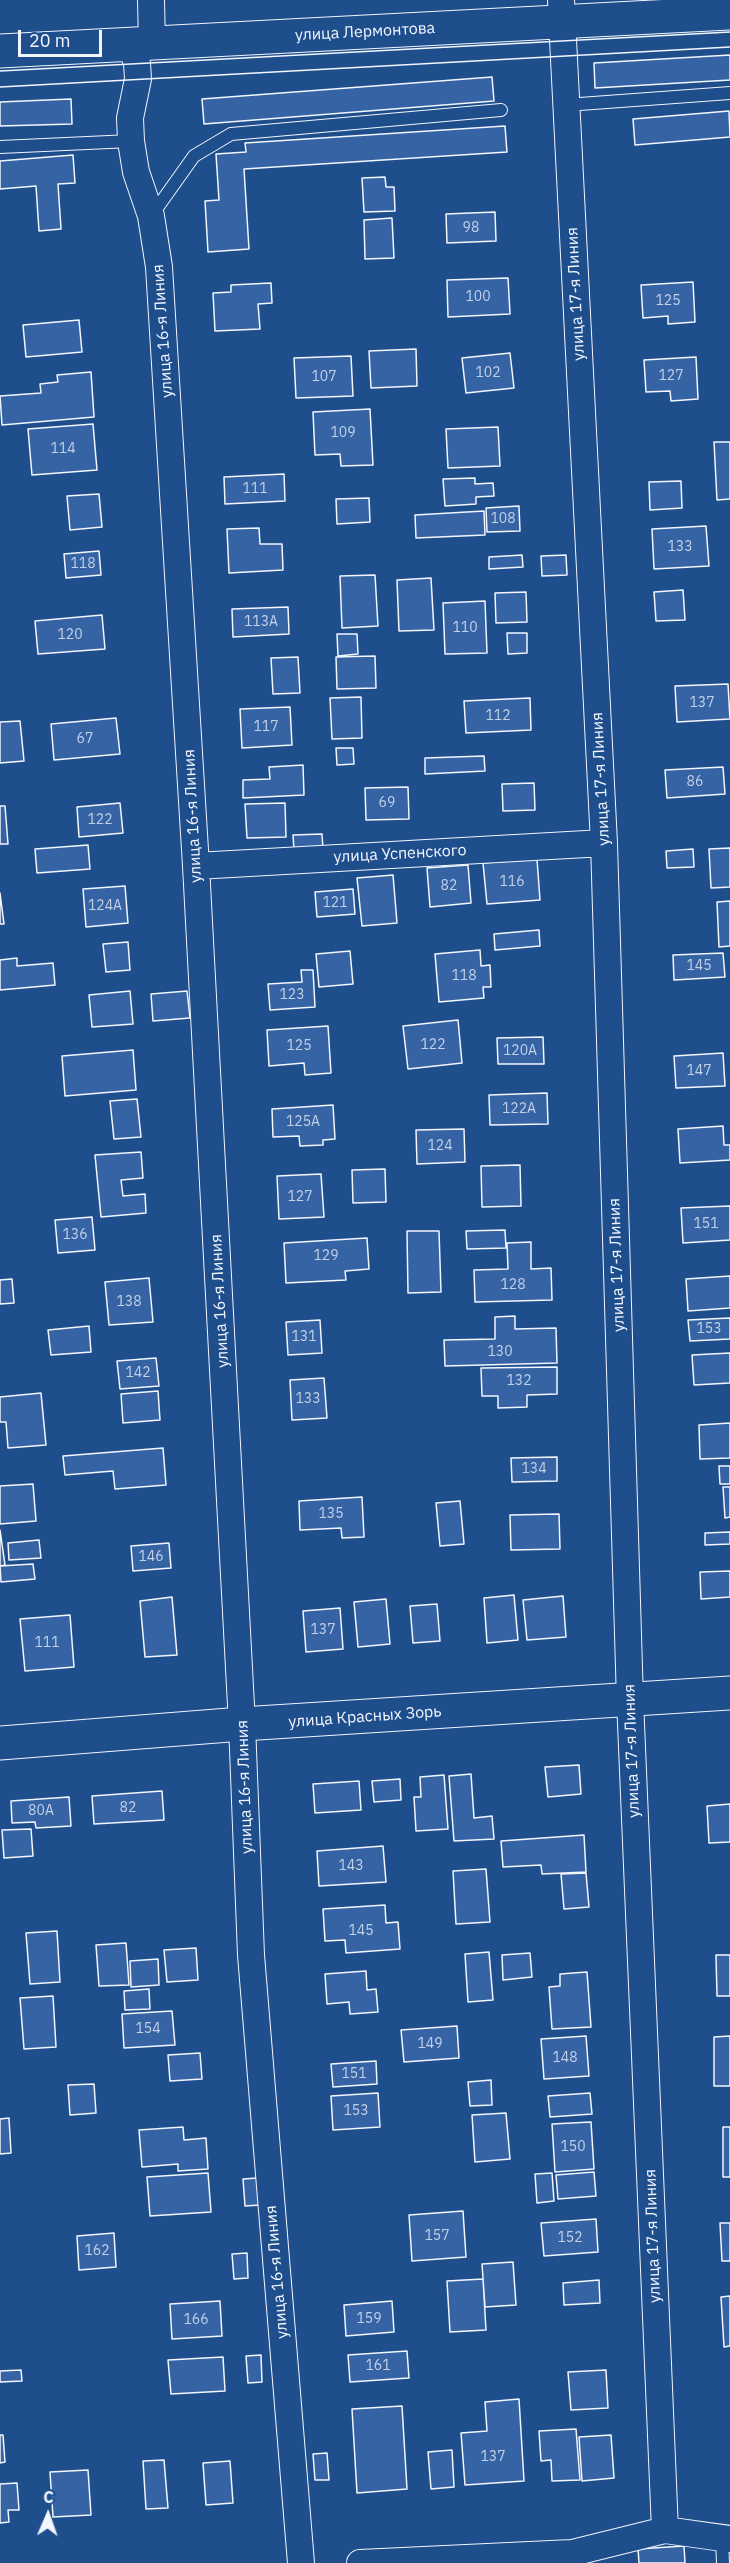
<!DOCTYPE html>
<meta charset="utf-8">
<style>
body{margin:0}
#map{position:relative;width:730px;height:2563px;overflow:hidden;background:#1f4e8c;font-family:"IBM Plex Sans",sans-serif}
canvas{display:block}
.north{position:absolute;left:18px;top:2485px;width:60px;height:60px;-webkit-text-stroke:4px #1f4e8c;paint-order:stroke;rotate:2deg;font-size:16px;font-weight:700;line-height:24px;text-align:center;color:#f2f6ff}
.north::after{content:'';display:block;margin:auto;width:21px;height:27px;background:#f2f6ff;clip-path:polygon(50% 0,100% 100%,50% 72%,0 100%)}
.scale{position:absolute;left:18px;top:30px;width:84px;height:27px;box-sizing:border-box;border:3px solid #f2f6ff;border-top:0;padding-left:8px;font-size:18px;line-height:21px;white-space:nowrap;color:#f2f6ff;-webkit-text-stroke:4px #1f4e8c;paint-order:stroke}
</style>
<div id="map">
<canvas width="730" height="2563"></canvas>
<div class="north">С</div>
<div class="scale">20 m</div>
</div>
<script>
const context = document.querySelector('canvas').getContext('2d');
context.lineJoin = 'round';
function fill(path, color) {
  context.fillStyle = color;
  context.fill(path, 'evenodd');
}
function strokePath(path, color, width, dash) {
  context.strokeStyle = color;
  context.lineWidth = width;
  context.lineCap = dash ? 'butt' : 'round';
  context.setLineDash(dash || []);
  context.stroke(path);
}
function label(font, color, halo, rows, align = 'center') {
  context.font = font + ' "IBM Plex Sans",sans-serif';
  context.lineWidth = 4.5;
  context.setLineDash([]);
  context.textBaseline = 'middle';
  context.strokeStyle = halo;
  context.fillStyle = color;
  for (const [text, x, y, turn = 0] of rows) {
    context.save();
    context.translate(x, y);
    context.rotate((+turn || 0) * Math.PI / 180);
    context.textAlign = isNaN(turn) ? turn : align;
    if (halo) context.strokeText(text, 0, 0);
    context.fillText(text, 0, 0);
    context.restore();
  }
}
const building = new Path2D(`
 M 730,55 L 730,80 L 595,88 L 594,63 Z
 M 492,77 L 494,101 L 204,124 L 202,99 Z
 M 71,99 L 72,124 L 0,126 L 0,102 Z
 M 729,111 L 730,137 L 635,145 L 633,119 Z
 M 505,126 L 507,152 L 244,169 L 249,249 L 208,252 L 205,201 L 219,200 L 216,154 L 246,152 L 245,143 Z
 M 73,155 L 75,183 L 58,184 L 61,229 L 39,231 L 36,186 L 0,189 L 0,161 Z
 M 385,177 L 386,187 L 394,187 L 395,211 L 364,212 L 362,178 Z
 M 495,212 L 496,241 L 447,243 L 446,214 Z
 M 392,218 L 394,258 L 365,259 L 364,220 Z
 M 508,278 L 510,314 L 448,317 L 447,280 Z
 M 693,282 L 695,322 L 668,324 L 668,316 L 643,318 L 641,285 Z
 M 271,283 L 272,303 L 258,304 L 260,329 L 215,331 L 213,293 L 231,292 L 231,285 Z
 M 79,320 L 82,352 L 26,357 L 23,325 Z
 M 416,349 L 417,386 L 371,388 L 369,351 Z
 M 510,353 L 514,388 L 466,393 L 462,358 Z
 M 351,356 L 353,396 L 296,398 L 294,358 Z
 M 696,357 L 698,399 L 671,401 L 670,391 L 646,392 L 644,360 Z
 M 91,372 L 94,417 L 2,425 L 0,396 L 41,393 L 40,384 L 58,382 L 57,375 Z
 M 370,409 L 373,465 L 341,466 L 340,454 L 315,455 L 313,412 Z
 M 93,424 L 97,470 L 32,475 L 28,429 Z
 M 498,427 L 500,466 L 448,468 L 446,429 Z
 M 714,442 L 730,442 L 730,499 L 717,500 Z
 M 284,474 L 285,501 L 225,504 L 224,477 Z
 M 475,478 L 475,484 L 493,483 L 494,496 L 476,497 L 476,504 L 445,506 L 443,479 Z
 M 681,481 L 682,508 L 650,510 L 649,482 Z
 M 99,494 L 102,527 L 70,530 L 67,496 Z
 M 369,498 L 370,522 L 337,524 L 336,499 Z
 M 519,506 L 520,531 L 487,532 L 486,508 Z
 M 484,511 L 485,535 L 416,538 L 415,515 Z
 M 706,526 L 709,566 L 654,569 L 652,529 Z
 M 259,528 L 260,544 L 282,544 L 283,570 L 229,573 L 227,529 Z
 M 99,551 L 101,575 L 66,578 L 64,554 Z
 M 522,555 L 523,567 L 489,569 L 489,557 Z
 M 566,555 L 567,575 L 542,576 L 541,556 Z
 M 375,575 L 378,626 L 342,628 L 340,576 Z
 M 431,578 L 434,630 L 399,631 L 397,580 Z
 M 683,590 L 685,620 L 656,621 L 654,592 Z
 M 526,592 L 527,622 L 496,623 L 495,593 Z
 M 485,601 L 487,653 L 445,654 L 443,603 Z
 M 288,607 L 289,634 L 233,637 L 232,609 Z
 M 102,615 L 105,649 L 38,654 L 35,621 Z
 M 507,633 L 527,633 L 527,653 L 508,654 Z
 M 337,634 L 357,634 L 358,654 L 338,656 Z
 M 375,656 L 376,688 L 337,689 L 336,657 Z
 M 298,657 L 300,693 L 273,694 L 271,658 Z
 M 728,684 L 730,719 L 677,722 L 675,686 Z
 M 361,697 L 362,738 L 332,739 L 330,698 Z
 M 530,698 L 531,730 L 466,733 L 464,701 Z
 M 290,707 L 292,745 L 242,748 L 240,709 Z
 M 116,718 L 120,754 L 54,760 L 51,724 Z
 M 20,721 L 24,761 L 0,763 L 0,722 Z
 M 336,748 L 353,748 L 354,764 L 337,765 Z
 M 484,756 L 485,771 L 425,774 L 425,758 Z
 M 303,765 L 304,795 L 243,798 L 243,780 L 270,779 L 269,767 Z
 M 723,767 L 725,794 L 667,798 L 665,770 Z
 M 534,783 L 535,810 L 503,811 L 502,784 Z
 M 408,787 L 409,819 L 366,820 L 365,788 Z
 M 120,803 L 123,833 L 79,837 L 77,807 Z
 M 285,803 L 286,837 L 247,838 L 245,804 Z
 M 0,806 L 5,806 L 8,844 L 0,844 Z
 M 322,834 L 323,849 L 294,850 L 293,835 Z
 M 88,845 L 90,869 L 37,873 L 35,849 Z
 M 730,848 L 730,887 L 711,888 L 709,849 Z
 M 693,849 L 694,867 L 667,868 L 666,851 Z
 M 537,859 L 540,900 L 487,904 L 483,863 Z
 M 468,865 L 471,903 L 430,907 L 427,868 Z
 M 393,875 L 397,923 L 362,926 L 357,878 Z
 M 125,886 L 128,923 L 86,927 L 83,889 Z
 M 353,889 L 355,914 L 317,917 L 315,892 Z
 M 0,893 L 4,924 L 0,924 Z
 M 730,901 L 730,946 L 719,947 L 717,902 Z
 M 539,930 L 540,946 L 495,950 L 494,934 Z
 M 128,942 L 130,970 L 106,972 L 103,944 Z
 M 480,950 L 481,966 L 490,965 L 491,987 L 483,987 L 484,998 L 439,1002 L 435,954 Z
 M 350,951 L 353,984 L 319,987 L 316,954 Z
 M 723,953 L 725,977 L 674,980 L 673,955 Z
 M 17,958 L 17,966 L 53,963 L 55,985 L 0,990 L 0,960 Z
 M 301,970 L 313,970 L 315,1007 L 270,1010 L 268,984 L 302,982 Z
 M 130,991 L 133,1024 L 92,1027 L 89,995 Z
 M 187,991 L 190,1018 L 153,1021 L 151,994 Z
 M 458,1020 L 462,1063 L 408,1069 L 403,1026 Z
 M 328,1026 L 331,1073 L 305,1075 L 304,1063 L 269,1066 L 267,1030 Z
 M 543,1037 L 544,1064 L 498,1064 L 497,1038 Z
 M 133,1050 L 136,1090 L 65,1096 L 62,1056 Z
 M 723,1053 L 725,1086 L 676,1088 L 674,1056 Z
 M 547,1093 L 548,1124 L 490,1125 L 489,1095 Z
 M 137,1099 L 141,1137 L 114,1139 L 110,1101 Z
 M 333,1105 L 335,1139 L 323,1140 L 323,1145 L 300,1146 L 299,1136 L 273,1137 L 272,1109 Z
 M 723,1126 L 724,1145 L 730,1145 L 730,1160 L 680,1163 L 678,1129 Z
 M 464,1129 L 465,1162 L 417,1164 L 416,1130 Z
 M 141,1152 L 143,1178 L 121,1180 L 123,1196 L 145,1194 L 146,1213 L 101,1217 L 95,1155 Z
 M 520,1165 L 521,1206 L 482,1207 L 481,1166 Z
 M 385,1169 L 386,1202 L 353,1203 L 352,1170 Z
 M 321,1174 L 324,1217 L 279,1219 L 277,1176 Z
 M 730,1206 L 730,1240 L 683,1243 L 681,1208 Z
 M 92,1217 L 95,1250 L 58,1253 L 55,1220 Z
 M 505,1230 L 506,1248 L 467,1249 L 466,1231 Z
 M 407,1231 L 439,1231 L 441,1292 L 408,1293 Z
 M 367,1238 L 369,1269 L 345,1271 L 346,1280 L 286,1283 L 284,1243 Z
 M 531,1242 L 531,1269 L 551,1268 L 552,1300 L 475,1302 L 474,1270 L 508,1269 L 507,1243 Z
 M 730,1276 L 730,1308 L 688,1311 L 686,1279 Z
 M 149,1278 L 153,1322 L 109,1325 L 105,1282 Z
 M 12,1279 L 14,1303 L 0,1304 L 0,1280 Z
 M 515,1316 L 515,1329 L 556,1328 L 557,1363 L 445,1366 L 444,1340 L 495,1339 L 495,1317 Z
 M 730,1318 L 730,1339 L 690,1341 L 688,1320 Z
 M 320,1320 L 322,1353 L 288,1355 L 286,1322 Z
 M 89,1326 L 91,1352 L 51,1355 L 48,1330 Z
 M 730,1353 L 730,1383 L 694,1385 L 692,1355 Z
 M 156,1358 L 159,1386 L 120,1389 L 117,1361 Z
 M 557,1367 L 557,1394 L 527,1395 L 527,1407 L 498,1408 L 498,1396 L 482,1396 L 481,1368 Z
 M 324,1378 L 327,1418 L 292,1420 L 290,1380 Z
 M 158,1391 L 160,1420 L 123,1423 L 121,1394 Z
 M 41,1393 L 46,1445 L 8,1448 L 6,1422 L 0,1422 L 0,1397 Z
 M 730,1423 L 730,1458 L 700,1459 L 699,1425 Z
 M 163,1448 L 166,1485 L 115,1489 L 113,1471 L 65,1475 L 63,1456 Z
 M 557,1457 L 557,1481 L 512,1482 L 511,1458 Z
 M 719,1466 L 730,1466 L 730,1484 L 720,1484 Z
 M 33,1484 L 36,1521 L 0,1524 L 0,1486 Z
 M 723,1487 L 730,1487 L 730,1517 L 725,1518 Z
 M 362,1497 L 364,1537 L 342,1538 L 341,1528 L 300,1530 L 299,1501 Z
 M 460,1501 L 464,1544 L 440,1546 L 436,1503 Z
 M 559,1514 L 560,1549 L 511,1550 L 510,1515 Z
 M 0,1530 L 5,1565 L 0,1566 Z
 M 730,1532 L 730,1544 L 705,1545 L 705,1533 Z
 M 39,1540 L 41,1558 L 9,1560 L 8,1543 Z
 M 169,1543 L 171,1568 L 133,1571 L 131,1546 Z
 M 33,1564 L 35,1579 L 1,1582 L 0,1566 Z
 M 730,1571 L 730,1597 L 701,1599 L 700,1572 Z
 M 514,1595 L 518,1640 L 487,1643 L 484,1598 Z
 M 563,1596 L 566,1637 L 527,1640 L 523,1600 Z
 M 172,1597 L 177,1655 L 145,1657 L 140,1601 Z
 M 386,1599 L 390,1644 L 358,1647 L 354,1602 Z
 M 437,1604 L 440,1641 L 413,1643 L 410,1606 Z
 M 340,1608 L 343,1649 L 306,1652 L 303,1611 Z
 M 70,1615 L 74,1667 L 25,1671 L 20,1619 Z
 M 579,1765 L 581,1794 L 548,1797 L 545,1767 Z
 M 471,1774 L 474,1818 L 492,1816 L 494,1839 L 454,1841 L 449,1776 Z
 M 444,1775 L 448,1829 L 416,1831 L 414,1797 L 421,1797 L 420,1777 Z
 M 400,1779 L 401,1800 L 374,1802 L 372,1781 Z
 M 359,1781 L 361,1810 L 315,1813 L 313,1784 Z
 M 162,1791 L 164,1820 L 94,1824 L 92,1796 Z
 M 69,1797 L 71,1826 L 36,1828 L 35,1822 L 12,1823 L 11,1801 Z
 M 730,1804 L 730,1842 L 709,1843 L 707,1806 Z
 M 31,1829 L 33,1856 L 4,1858 L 2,1830 Z
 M 584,1835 L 586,1872 L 542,1874 L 541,1865 L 503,1867 L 501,1841 Z
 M 383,1846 L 386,1882 L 319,1886 L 317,1851 Z
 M 486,1869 L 490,1922 L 456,1924 L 453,1871 Z
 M 586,1873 L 589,1907 L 564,1909 L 561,1874 Z
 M 385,1905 L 386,1923 L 398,1922 L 400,1949 L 346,1953 L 345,1940 L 325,1941 L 323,1909 Z
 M 57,1931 L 60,1982 L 30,1984 L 26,1933 Z
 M 126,1943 L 129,1985 L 99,1986 L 96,1945 Z
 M 196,1948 L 198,1980 L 167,1982 L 164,1950 Z
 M 489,1952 L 493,2000 L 468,2002 L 465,1954 Z
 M 530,1953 L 532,1977 L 503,1980 L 502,1955 Z
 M 716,1955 L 730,1955 L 730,1996 L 717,1996 Z
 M 158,1959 L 159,1985 L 131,1987 L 130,1961 Z
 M 366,1971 L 367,1990 L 376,1989 L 378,2012 L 350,2014 L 349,2002 L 327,2004 L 325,1974 Z
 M 587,1972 L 591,2027 L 552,2029 L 549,1987 L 560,1986 L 560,1974 Z
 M 149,1989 L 150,2009 L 125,2010 L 124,1991 Z
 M 53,1996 L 56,2047 L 24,2049 L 20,1998 Z
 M 172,2011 L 175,2045 L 124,2048 L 122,2014 Z
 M 457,2026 L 459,2058 L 404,2062 L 401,2030 Z
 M 586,2036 L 589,2076 L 544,2079 L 541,2039 Z
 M 730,2036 L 730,2086 L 714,2086 L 714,2037 Z
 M 200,2053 L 202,2079 L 170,2081 L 168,2055 Z
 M 376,2061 L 377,2084 L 333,2087 L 331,2064 Z
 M 491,2080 L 492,2105 L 470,2106 L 468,2082 Z
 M 94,2084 L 96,2113 L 70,2115 L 68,2085 Z
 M 378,2093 L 380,2127 L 333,2130 L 331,2096 Z
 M 590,2093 L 592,2114 L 550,2117 L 548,2096 Z
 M 506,2113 L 510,2159 L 475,2162 L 472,2115 Z
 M 9,2118 L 11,2153 L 0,2154 L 0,2119 Z
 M 591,2122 L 594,2169 L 555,2172 L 552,2124 Z
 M 183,2127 L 184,2140 L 206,2138 L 208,2169 L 178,2171 L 178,2164 L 142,2167 L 139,2130 Z
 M 723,2127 L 730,2127 L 730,2177 L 723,2177 Z
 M 594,2172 L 596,2196 L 558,2199 L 556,2175 Z
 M 208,2173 L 211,2212 L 150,2216 L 147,2177 Z
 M 552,2173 L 554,2201 L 537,2203 L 535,2174 Z
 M 258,2178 L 260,2205 L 245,2206 L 243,2179 Z
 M 463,2211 L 466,2257 L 412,2261 L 409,2215 Z
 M 596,2219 L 598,2252 L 544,2256 L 541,2223 Z
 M 720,2223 L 730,2223 L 730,2261 L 722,2261 Z
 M 114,2233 L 116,2267 L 79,2270 L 77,2236 Z
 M 247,2253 L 248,2278 L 234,2279 L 232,2254 Z
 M 513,2262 L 516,2305 L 485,2307 L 482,2264 Z
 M 483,2279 L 486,2330 L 450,2332 L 447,2281 Z
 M 599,2280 L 600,2303 L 564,2305 L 563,2283 Z
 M 730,2296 L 730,2346 L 724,2347 L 721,2297 Z
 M 220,2301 L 222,2336 L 172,2339 L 170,2304 Z
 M 392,2301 L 394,2332 L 346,2336 L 344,2305 Z
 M 407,2351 L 409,2378 L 350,2382 L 348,2355 Z
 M 261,2355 L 262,2382 L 248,2383 L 246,2356 Z
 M 223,2357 L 225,2391 L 171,2394 L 168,2360 Z
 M 21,2370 L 22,2381 L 0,2382 L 0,2371 Z
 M 606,2370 L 608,2408 L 571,2410 L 568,2372 Z
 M 519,2399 L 524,2481 L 465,2485 L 461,2433 L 487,2431 L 485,2402 Z
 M 402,2406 L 407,2489 L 357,2493 L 352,2409 Z
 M 576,2429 L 580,2480 L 552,2481 L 551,2460 L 541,2461 L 539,2431 Z
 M 0,2435 L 3,2435 L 5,2462 L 0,2463 Z
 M 611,2435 L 614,2478 L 582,2481 L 579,2437 Z
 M 452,2450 L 454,2487 L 431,2489 L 428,2452 Z
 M 327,2453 L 329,2480 L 315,2480 L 313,2454 Z
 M 164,2460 L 168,2508 L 146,2509 L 143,2461 Z
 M 230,2461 L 233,2503 L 206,2505 L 203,2463 Z
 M 88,2470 L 91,2515 L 53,2517 L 50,2472 Z
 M 17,2483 L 19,2510 L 8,2510 L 9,2522 L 0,2523 L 0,2484 Z
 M 684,2546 L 685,2563 L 639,2563 L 638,2549 Z`);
fill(building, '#3563a3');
strokePath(building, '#f2f6ff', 1.5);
const lane = new Path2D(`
 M 566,105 L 730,93
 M 0,147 L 131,141
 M 152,215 L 194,156 L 231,134 L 501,110
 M 722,2539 L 723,2563`);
const street = new Path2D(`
 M 151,0 L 152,43
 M 561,0 L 604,843 L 630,1700 L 665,2530
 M 130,44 L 137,63 L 138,79 L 130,118 L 131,141 L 136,172 L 151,216 L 159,267 L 196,866 L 242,1724 L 251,1955 L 301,2563
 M 196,866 L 604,843
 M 360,2563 L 572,2553 L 665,2530 L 730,2539`);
const secondary = new Path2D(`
 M 0,51 L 730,13
 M 0,1743 L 242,1724 L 730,1693`);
strokePath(lane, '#f2f6ff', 14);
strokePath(street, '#f2f6ff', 28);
strokePath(secondary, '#f2f6ff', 35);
strokePath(lane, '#1f4e8c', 12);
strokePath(street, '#1f4e8c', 26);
strokePath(secondary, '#1f4e8c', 33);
strokePath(new Path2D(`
 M 0,71 L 730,32
 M 0,87 L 730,47`), '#f2f6ff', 1.5);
label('14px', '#c3d1e8', null, [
 ["98",471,228],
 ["100",478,297],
 ["125",668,301],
 ["102",488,373],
 ["127",671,376],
 ["107",324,377],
 ["109",343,433],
 ["114",63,449],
 ["111",255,489],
 ["108",503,519],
 ["133",680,547],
 ["118",83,564],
 ["113А",261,622],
 ["110",465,628],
 ["120",70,635],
 ["137",702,703],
 ["112",498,716],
 ["117",266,727],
 ["67",85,739],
 ["86",695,782],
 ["69",387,803],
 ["122",100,820],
 ["116",512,882],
 ["82",449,886],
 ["121",335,903],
 ["124А",105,906],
 ["145",699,966],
 ["118",464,976],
 ["123",292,995],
 ["122",433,1045],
 ["125",299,1046],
 ["120А",520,1051],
 ["147",699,1071],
 ["122А",519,1109],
 ["125А",303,1122],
 ["124",440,1146],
 ["127",300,1197],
 ["151",706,1224],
 ["136",75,1235],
 ["129",326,1256],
 ["128",513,1285],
 ["138",129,1302],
 ["153",709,1329],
 ["131",304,1337],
 ["130",500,1352],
 ["142",138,1373],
 ["132",519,1381],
 ["133",308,1399],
 ["134",534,1469],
 ["135",331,1514],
 ["146",151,1557],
 ["137",323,1630],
 ["111",47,1643],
 ["82",128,1808],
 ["80А",41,1811],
 ["143",351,1866],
 ["145",361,1931],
 ["154",148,2029],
 ["149",430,2044],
 ["148",565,2058],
 ["151",354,2074],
 ["153",356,2111],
 ["150",573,2147],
 ["157",437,2236],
 ["152",570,2238],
 ["162",97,2251],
 ["159",369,2319],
 ["166",196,2320],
 ["161",378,2366],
 ["137",493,2457]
]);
label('16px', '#f2f6ff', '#1f4e8c', [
 ["улица Лермонтова",365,32,-3],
 ["улица 17-я Линия",576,294,-93],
 ["улица 16-я Линия",163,331,-94],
 ["улица 17-я Линия",601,779,-93],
 ["улица 16-я Линия",193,816,-93],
 ["улица Успенского",400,854,-3],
 ["улица 17-я Линия",617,1265,-92],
 ["улица 16-я Линия",220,1301,-93],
 ["улица Красных Зорь",365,1717,-4],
 ["улица 17-я Линия",632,1751,-92],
 ["улица 16-я Линия",245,1787,-92],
 ["улица 17-я Линия",653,2236,-92],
 ["улица 16-я Линия",277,2272,-95]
]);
</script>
